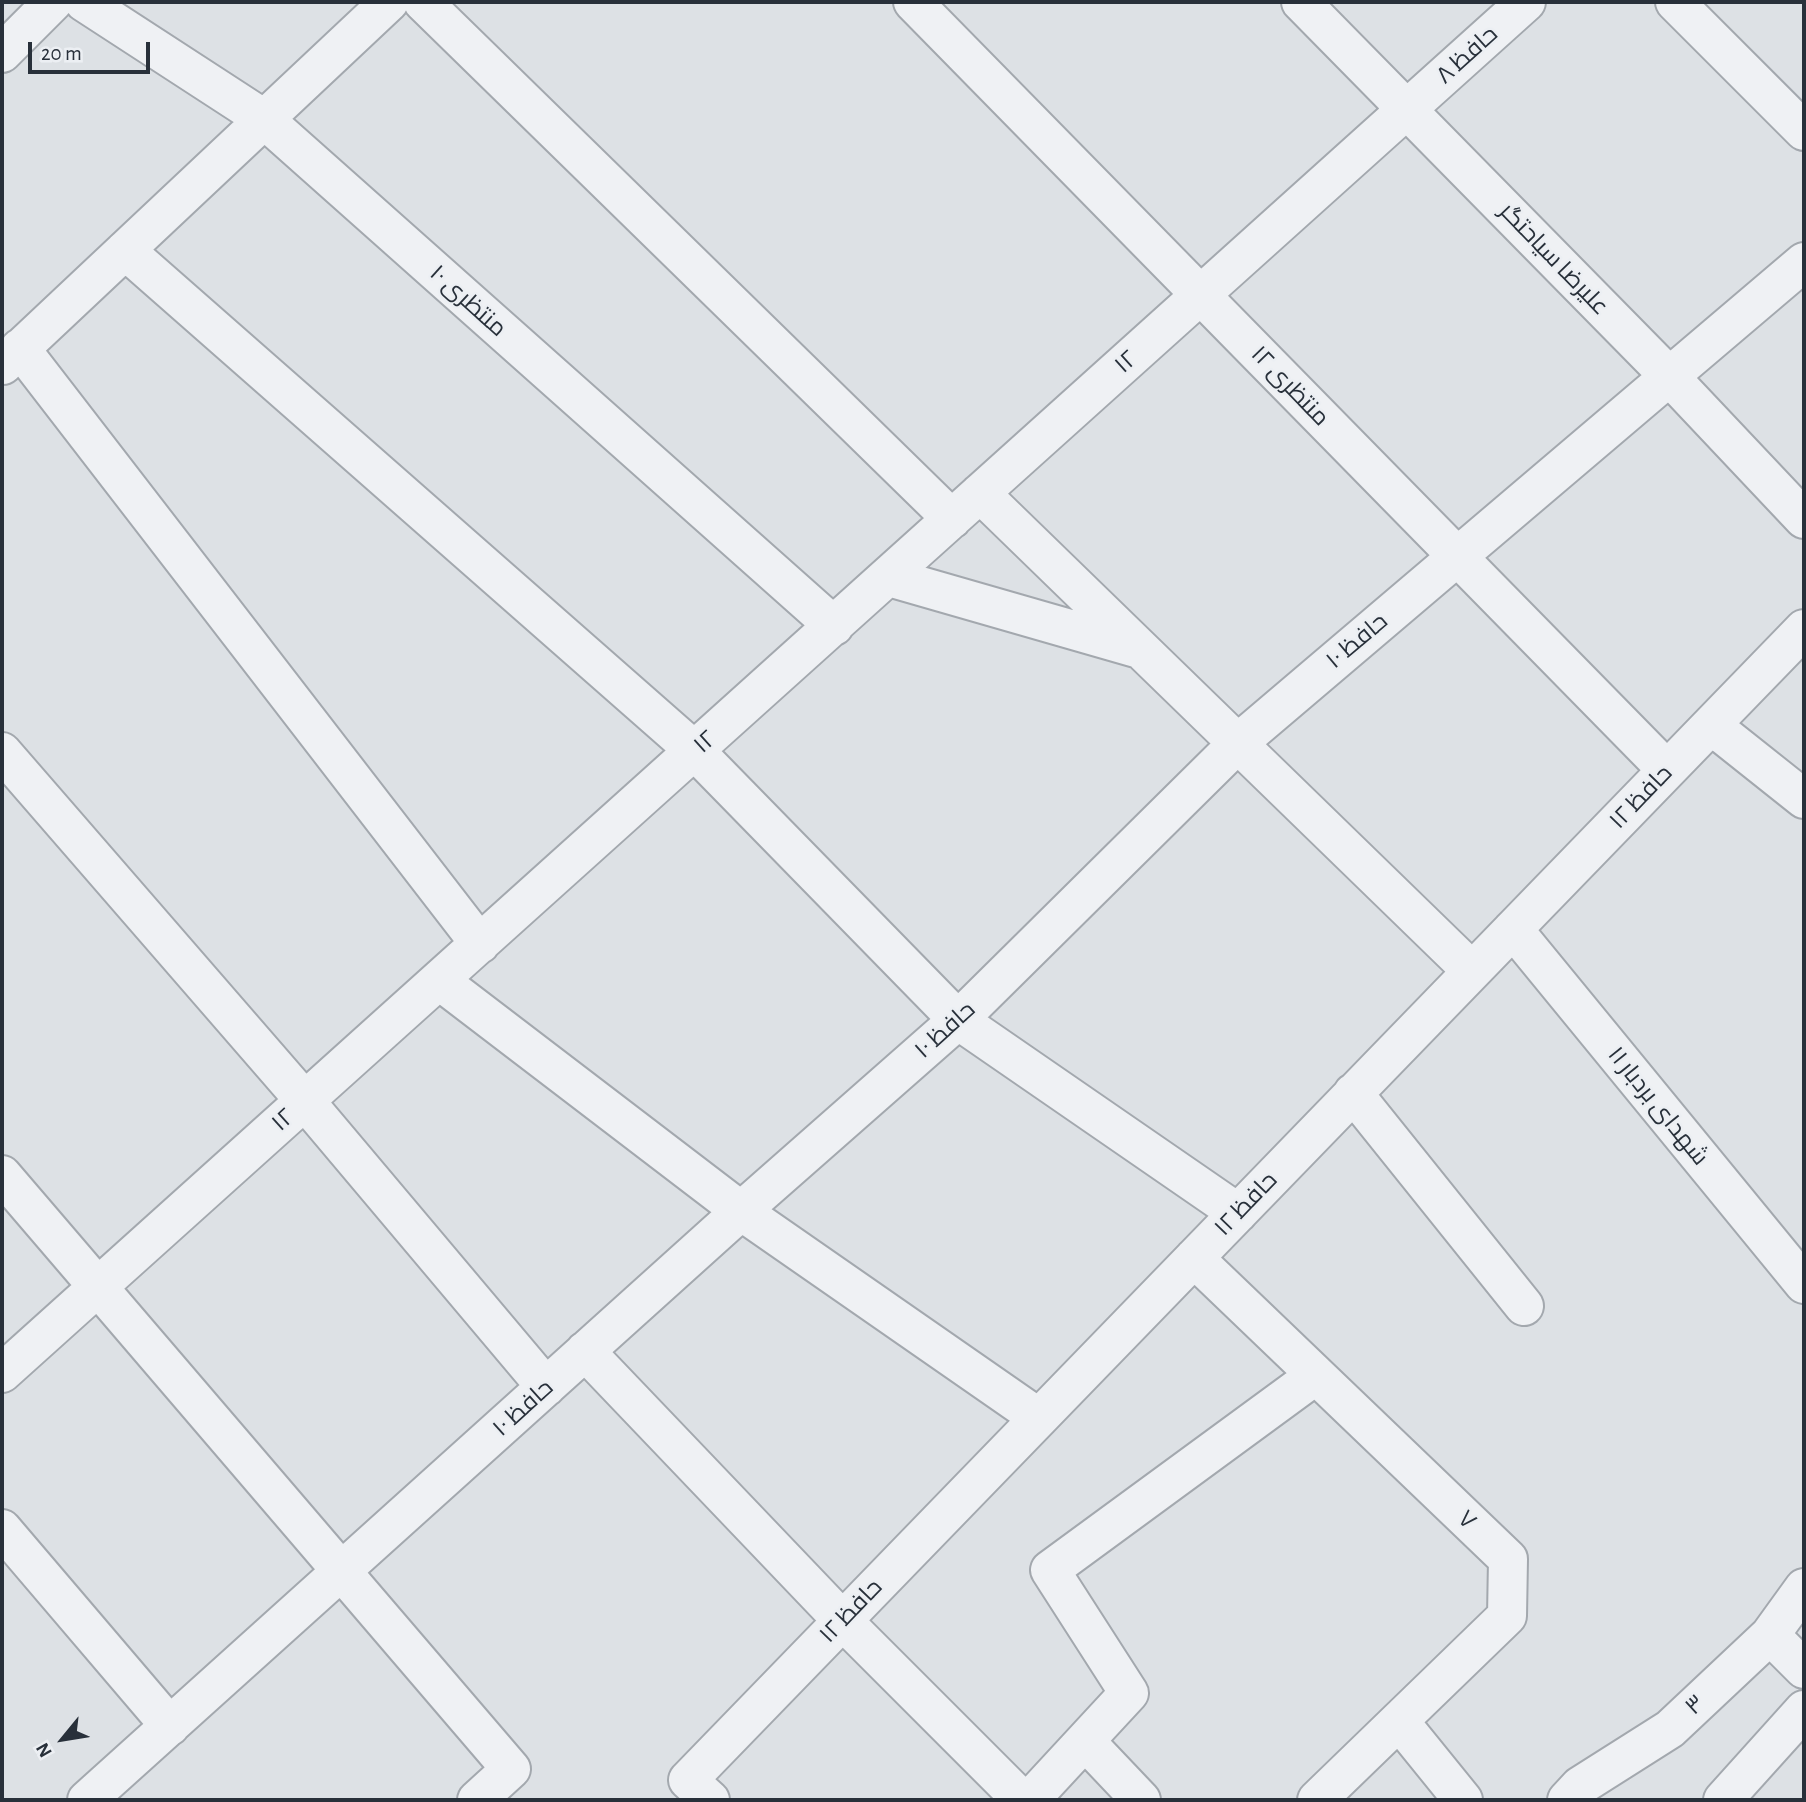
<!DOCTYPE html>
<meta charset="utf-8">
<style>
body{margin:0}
#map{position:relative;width:1806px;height:1802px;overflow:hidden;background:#dde1e5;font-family:"Alegreya Sans",sans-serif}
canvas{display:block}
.frame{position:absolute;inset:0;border:4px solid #28303a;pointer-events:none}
.north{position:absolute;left:28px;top:1704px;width:70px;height:70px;-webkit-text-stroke:5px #eceff3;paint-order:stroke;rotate:240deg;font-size:19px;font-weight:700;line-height:28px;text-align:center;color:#28303a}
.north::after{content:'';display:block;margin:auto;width:24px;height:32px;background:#28303a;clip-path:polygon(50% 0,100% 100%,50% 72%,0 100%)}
.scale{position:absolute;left:28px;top:42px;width:122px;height:32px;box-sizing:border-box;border:4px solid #28303a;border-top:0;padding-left:9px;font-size:21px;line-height:24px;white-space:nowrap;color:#28303a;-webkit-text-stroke:5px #eceff3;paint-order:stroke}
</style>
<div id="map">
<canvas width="1806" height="1802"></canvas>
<div class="frame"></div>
<div class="north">N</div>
<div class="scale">20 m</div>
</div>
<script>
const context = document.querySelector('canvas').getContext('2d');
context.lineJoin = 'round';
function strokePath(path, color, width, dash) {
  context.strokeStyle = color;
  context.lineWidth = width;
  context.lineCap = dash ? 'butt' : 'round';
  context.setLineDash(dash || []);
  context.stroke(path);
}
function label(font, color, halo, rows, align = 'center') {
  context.font = font + ' "Alegreya Sans",Cairo,sans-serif';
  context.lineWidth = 5;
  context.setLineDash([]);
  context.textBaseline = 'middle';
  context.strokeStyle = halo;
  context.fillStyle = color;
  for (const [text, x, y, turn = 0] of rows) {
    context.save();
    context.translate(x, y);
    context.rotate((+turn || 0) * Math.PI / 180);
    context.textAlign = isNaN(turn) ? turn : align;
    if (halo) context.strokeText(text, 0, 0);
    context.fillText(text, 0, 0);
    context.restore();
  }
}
const minor = new Path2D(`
 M 84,2 L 264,119 L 834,626
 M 423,2 L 952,519
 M 913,2 L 1667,770
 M 1301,2 L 1669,376 L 1804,519
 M 1675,2 L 1804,131
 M 2,53 L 53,2
 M 125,250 L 695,751 L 958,1020 L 1238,1213
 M 20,348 L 480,944
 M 3,365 L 389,2
 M 980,493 L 1472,971
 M 889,577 L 1136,648
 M 1711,725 L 1804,799
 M 2,752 L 305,1101 L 546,1387
 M 1513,929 L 1804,1284
 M 440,981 L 741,1211 L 1039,1418
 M 1353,1093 L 1524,1306
 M 2,1175 L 511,1769 L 477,1800
 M 1194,1258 L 1508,1559 L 1507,1616 L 1317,1800
 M 585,1351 L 842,1620 L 1022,1800
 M 2,1373 L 1526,2
 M 2,1529 L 170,1726
 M 1770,1635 L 1804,1669
 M 1399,1721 L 1463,1800
 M 1085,1741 L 1141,1800
 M 87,1800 L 741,1211 L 958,1020 L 1238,743 L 1804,262
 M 710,1800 L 688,1780 L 1804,629
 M 1030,1800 L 1129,1693 L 1050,1570 L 1316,1375
 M 1567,1800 L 1580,1786 L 1670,1729 L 1770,1635 L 1804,1588`);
const tertiary = new Path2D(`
 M 1723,1800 L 1804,1710`);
strokePath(minor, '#a3a8ae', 42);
strokePath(tertiary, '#a3a8ae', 42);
strokePath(minor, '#eff1f4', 38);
strokePath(tertiary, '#eff1f4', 38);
label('24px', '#28303a', '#eceff3', [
 ["حافظ ۸",1467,55,-42],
 ["علیرضا سیاحتگر",1554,259,46],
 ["منتظری ۱۰",468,301,42],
 ["۱۲",1126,362,-42],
 ["منتظری ۱۲",1290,386,46],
 ["حافظ ۱۰",1357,641,-40],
 ["۱۲",705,742,-42],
 ["حافظ ۱۲",1641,797,-46],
 ["حافظ ۱۰",945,1030,-42],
 ["شهدای بردبار ۱۱",1658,1106,51],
 ["۱۲",283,1120,-42],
 ["حافظ ۱۲",1246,1204,-46],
 ["حافظ ۱۰",523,1408,-42],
 ["۷",1467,1520,44],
 ["حافظ ۱۲",851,1611,-46],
 ["۳",1695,1705,-43]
]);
</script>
